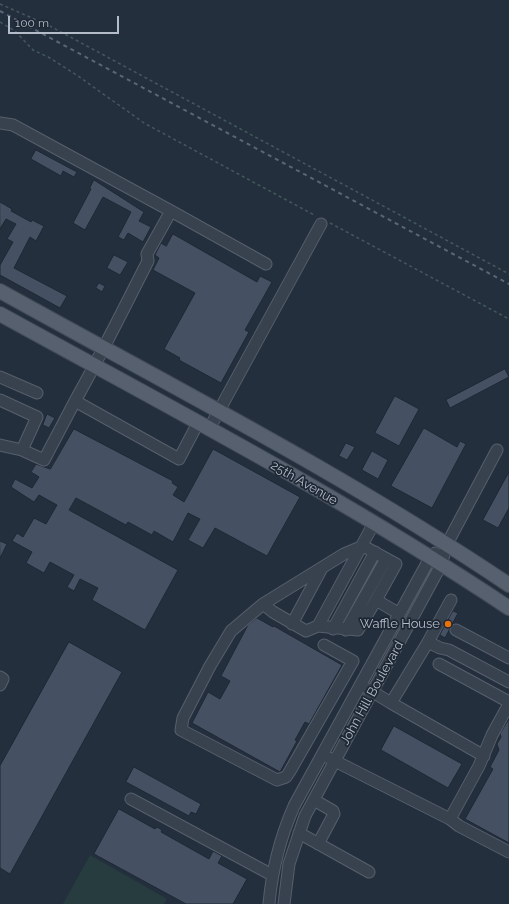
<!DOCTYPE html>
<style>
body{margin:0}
#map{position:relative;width:509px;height:904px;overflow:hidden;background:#242f3e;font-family:Raleway,sans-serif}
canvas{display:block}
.scale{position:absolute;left:8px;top:16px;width:111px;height:18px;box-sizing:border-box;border:2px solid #b4bcc9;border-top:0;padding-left:5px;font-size:12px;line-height:14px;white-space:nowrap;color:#b4bcc9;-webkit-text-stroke:3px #1d2633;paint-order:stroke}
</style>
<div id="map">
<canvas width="509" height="904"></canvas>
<div class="scale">100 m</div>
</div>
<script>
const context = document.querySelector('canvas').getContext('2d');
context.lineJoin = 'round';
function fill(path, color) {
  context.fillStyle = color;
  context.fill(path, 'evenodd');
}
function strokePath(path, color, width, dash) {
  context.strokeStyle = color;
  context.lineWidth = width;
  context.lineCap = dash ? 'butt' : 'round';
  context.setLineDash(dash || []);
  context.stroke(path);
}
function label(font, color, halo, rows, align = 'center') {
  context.font = font + ' Raleway,sans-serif';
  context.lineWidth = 3.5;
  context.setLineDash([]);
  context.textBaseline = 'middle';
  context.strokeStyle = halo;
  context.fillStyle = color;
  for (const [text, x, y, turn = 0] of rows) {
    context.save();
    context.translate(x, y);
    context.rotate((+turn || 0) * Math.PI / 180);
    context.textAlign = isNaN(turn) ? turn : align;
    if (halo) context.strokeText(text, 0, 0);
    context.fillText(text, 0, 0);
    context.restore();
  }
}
fill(new Path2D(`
 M 90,855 L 167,899 L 164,904 L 63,904 Z`), '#263c3f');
const building = new Path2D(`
 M 36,150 L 77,172 L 74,177 L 63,171 L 61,176 L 31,159 Z
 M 94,180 L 144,212 L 139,221 L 151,227 L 143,242 L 128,233 L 124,240 L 118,237 L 131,212 L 103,197 L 85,230 L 73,223 L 91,189 L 90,188 Z
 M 0,202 L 12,209 L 11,211 L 31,222 L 32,220 L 44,226 L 36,241 L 30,237 L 14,268 L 67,296 L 60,308 L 0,275 L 0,265 L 13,242 L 7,239 L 16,224 L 6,219 L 0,229 Z
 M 173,234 L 257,282 L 260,276 L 272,282 L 245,330 L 249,332 L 221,383 L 179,360 L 180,358 L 164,349 L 195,293 L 153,270 L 159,258 L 155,255 L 161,243 L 166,246 Z
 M 114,255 L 128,262 L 120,275 L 107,268 Z
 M 99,283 L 105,286 L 102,292 L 96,288 Z
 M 505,369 L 509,377 L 450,408 L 446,400 Z
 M 395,396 L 419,409 L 399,446 L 375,433 Z
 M 47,414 L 55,418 L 49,428 L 43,425 Z
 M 424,428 L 457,447 L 460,441 L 466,444 L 432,508 L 391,486 Z
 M 74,429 L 173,481 L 172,483 L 178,487 L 173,495 L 184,502 L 213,449 L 300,497 L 267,556 L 215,528 L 203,548 L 188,540 L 200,519 L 188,513 L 173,542 L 154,531 L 152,535 L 128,522 L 126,525 L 76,498 L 69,510 L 178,570 L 145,630 L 92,600 L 98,588 L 80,579 L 74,591 L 67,587 L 74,575 L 50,562 L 44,573 L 26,563 L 32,552 L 12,541 L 17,533 L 23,537 L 34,518 L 46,524 L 57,505 L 39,495 L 34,502 L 11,487 L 15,479 L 32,488 L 39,477 L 31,472 L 36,464 L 50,469 Z
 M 346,443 L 355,447 L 347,460 L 339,456 Z
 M 372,451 L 388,460 L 378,479 L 362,470 Z
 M 509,472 L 509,508 L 498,528 L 483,520 Z
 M 0,541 L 7,544 L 0,558 Z
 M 453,611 L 458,613 L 445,638 L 440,635 Z
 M 257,618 L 273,627 L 274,626 L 342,665 L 309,724 L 305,722 L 295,740 L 297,741 L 280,772 L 192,723 L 208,692 L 220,699 L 230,681 L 221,676 L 248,625 Z
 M 69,642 L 122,672 L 10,874 L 0,868 L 0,766 Z
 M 509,719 L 509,843 L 465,819 L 493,769 L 490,767 L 499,750 L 497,744 L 501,737 L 500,734 Z
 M 394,726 L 462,764 L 448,788 L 381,750 Z
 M 134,767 L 201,804 L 196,814 L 191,812 L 189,816 L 126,782 Z
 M 119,809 L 155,829 L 157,827 L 162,830 L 161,832 L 209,859 L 213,851 L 222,856 L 218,863 L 247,879 L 233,904 L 186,904 L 94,854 Z`);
fill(building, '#455162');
strokePath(building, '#1f2835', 1);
const minor = new Path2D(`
 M 0,123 L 13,125 L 171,211 L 147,254 L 148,261 C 124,308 101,355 75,401 L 179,459 L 198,423
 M 171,211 L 266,264
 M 0,377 L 37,393
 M 0,400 L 37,417 L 22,450
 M 209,429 L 321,224
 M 0,445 L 22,450 L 44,460 L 75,401
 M 263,604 L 273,612 L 306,631 L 318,626 L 358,630 L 376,600
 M 292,624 L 322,568
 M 318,626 L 374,523
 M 333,629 L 375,552
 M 346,630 L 386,559
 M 456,630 L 509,658
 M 428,642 L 451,600
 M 324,645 L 353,661 L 290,771 L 286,777 L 277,780 L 181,730 L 183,718 L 210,666 L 231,631 L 263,604 L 344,554 L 363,546 L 396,564 L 376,600 L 398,613
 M 439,664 L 509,702
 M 0,677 L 3,679 L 0,685
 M 368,689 L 391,703 L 428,642 L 440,648 L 449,650 L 509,682
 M 391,703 L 484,756
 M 329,758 L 450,819 L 459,826 L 509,852
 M 131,799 L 272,875
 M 314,800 L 333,811 L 334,814 L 318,844
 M 450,819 L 479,766 L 492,735 L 509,704
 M 299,833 L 369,872
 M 269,904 C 272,869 280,838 294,806 L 430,558 L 435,553
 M 284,904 L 289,864 L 305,816 L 441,565 L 447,544 L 497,450`);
const major = new Path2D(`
 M 0,291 C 171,386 347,476 509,585
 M 0,314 C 171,408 346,499 509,608`);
strokePath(minor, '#565f6c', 13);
strokePath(major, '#414a57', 16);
strokePath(new Path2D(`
 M 0,4 L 48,25 L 509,274
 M 0,22 L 15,31 L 33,50 L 50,58 L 78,76 L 144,123 L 316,216
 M 330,223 L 509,319`), '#44595c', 1.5, [3, 3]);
strokePath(minor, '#38414e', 11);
strokePath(major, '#56606e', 14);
strokePath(new Path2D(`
 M 0,11 L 509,284`), '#5a6575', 2, [4, 4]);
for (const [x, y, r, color] of [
 [448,624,4,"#e8710a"]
]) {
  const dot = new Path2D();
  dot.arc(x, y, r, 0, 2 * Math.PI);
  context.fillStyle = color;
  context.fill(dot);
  strokePath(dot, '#1d2633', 1.5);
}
label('13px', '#b4bcc9', '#1d2633', [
 ["25th Avenue",304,483,30],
 ["John Hill Boulevard",372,693,-61]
]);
label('13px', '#b4bcc9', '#1d2633', [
 ["Waffle House",440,624]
], 'right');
</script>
